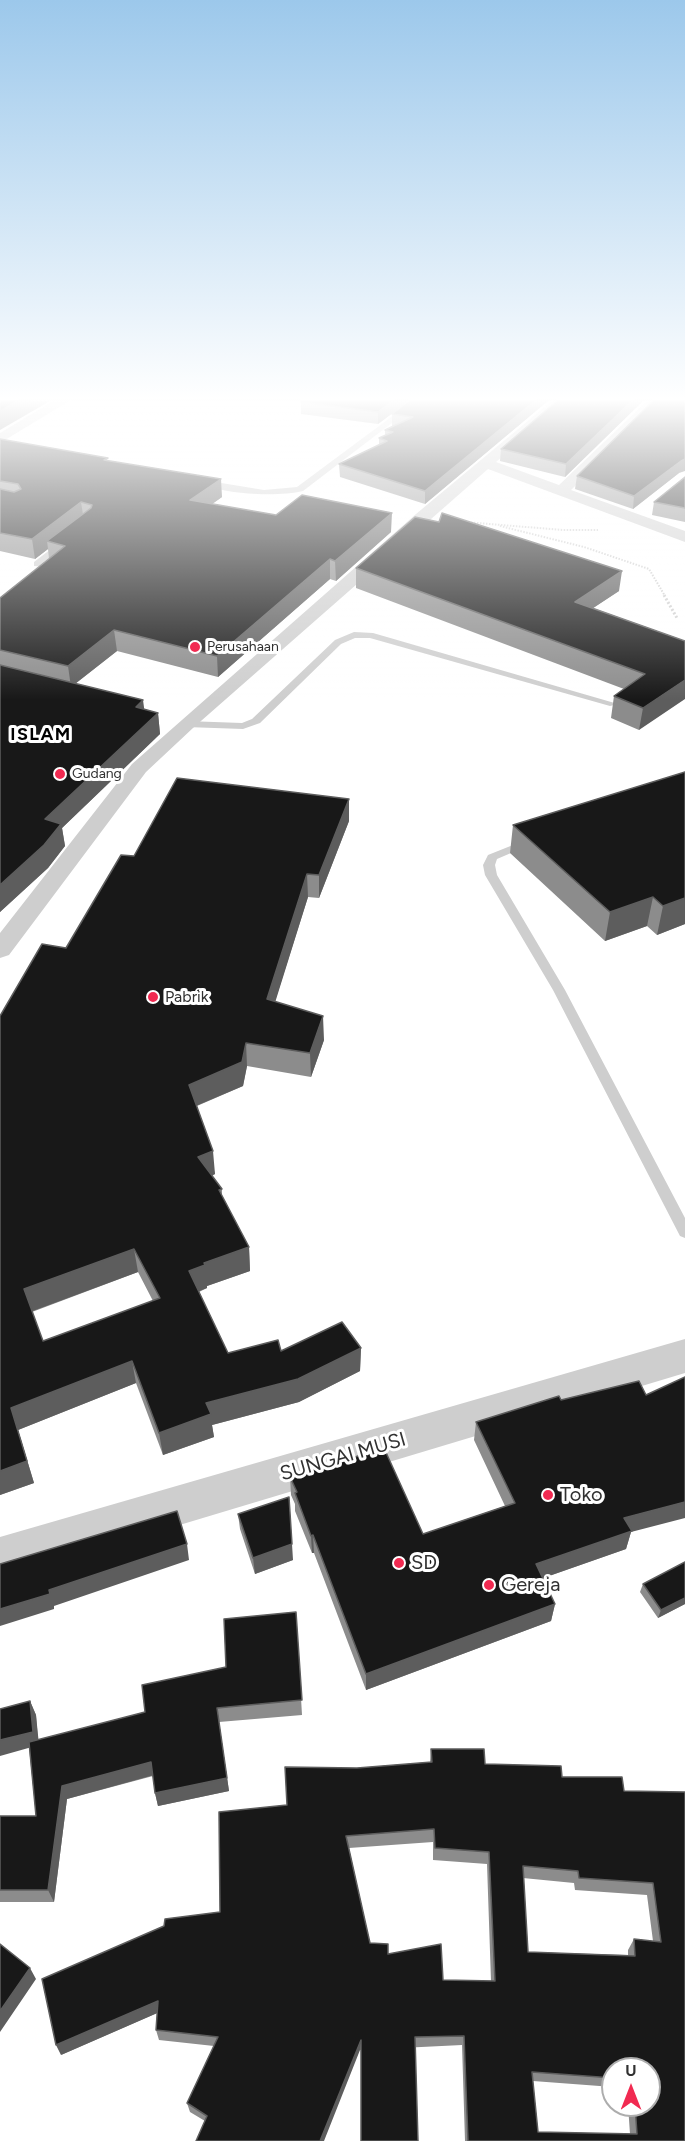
<!DOCTYPE html>
<style>
body{margin:0}
#map{position:relative;width:685px;height:2141px;overflow:hidden;background:#fff;font-family:Figtree,sans-serif}
canvas{display:block}
.north{position:absolute;left:601px;top:2057px;width:60px;height:60px;box-sizing:border-box;background:#fff;border:2px solid #adadad;border-radius:50%;rotate:0deg;font-size:16px;font-weight:700;line-height:24px;text-align:center;color:#313131}
.north::after{content:'';display:block;margin:auto;width:21px;height:27px;background:#f12a51;clip-path:polygon(50% 0,100% 100%,50% 72%,0 100%)}
</style>
<div id="map">
<canvas width="685" height="2141"></canvas>
<div class="north">U</div>
</div>
<script>
const context = document.querySelector('canvas').getContext('2d');
context.lineJoin = 'round';
function strokePath(path, color, width, dash) {
  context.strokeStyle = color;
  context.lineWidth = width;
  context.lineCap = dash ? 'butt' : 'round';
  context.setLineDash(dash || []);
  context.stroke(path);
}
function fill(path, color) {
  context.fillStyle = color;
  context.fill(path, 'evenodd');
}
function label(font, color, halo, rows, align = 'center') {
  context.font = font + ' Figtree,sans-serif';
  context.lineWidth = 6;
  context.setLineDash([]);
  context.textBaseline = 'middle';
  context.strokeStyle = halo;
  context.fillStyle = color;
  for (const [text, x, y, turn = 0] of rows) {
    context.save();
    context.translate(x, y);
    context.rotate((+turn || 0) * Math.PI / 180);
    context.textAlign = isNaN(turn) ? turn : align;
    if (halo) context.strokeText(text, 0, 0);
    context.fillText(text, 0, 0);
    context.restore();
  }
}
strokePath(new Path2D(`
 M 465,522 L 563,530 L 598,530
 M 500,526 L 584,547 L 649,569 L 665,596`), '#cecece', 2, [1.5, 1.5]);
strokePath(new Path2D(`
 M 664,595 L 677,618`), '#cecece', 3, [2, 2]);
fill(new Path2D(`
 M 414,400 L 422,400 L 303,491 C 277,497 222,495 199,482 L 203,480 L 264,490 L 297,487 Z
 M 59,543 L 66,545 L 44,562 L 57,564 L 57,568 L 34,566 L 34,562 Z
 M 354,632 L 373,633 L 618,704 L 610,706 L 370,638 L 355,638 L 341,644 L 260,723 L 243,729 L 186,727 L 181,724 L 186,721 L 242,723 L 252,719 L 335,640 Z
 M 528,839 L 532,840 L 532,844 L 497,859 L 495,865 L 497,875 L 565,990 L 685,1218 L 685,1238 L 680,1236 L 553,990 L 485,875 L 483,865 L 488,855 Z`), '#cecece');
fill(new Path2D(`
 M 55,400 L 71,400 L 0,443 L 0,433 Z
 M 553,400 L 568,400 L 496,462 L 559,485 L 648,400 L 662,400 L 571,490 L 685,531 L 685,542 L 488,469 L 193,728 L 146,772 L 9,955 L 0,958 L 0,933 L 132,764 L 416,514 Z`), '#cecece');
fill(new Path2D(`
 M 685,1339 L 685,1373 L 0,1579 L 0,1537 Z`), '#cecece');
fill(new Path2D(`
 M 410,400 L 549,400 L 425,504 L 340,477 L 339,464 L 379,445 L 379,438 L 385,436 L 385,430 L 392,426 L 392,414 Z
 M 410,400 L 378,424 L 301,414 L 301,402 Z
 M 558,400 L 644,400 L 565,477 L 500,461 L 501,449 Z
 M 0,439 L 108,461 L 222,497 L 212,504 L 276,515 L 391,532 L 336,581 L 330,579 L 218,677 L 117,651 L 75,684 L 144,709 L 158,713 L 160,734 L 62,828 L 65,846 L 48,868 L 0,912 L 0,598 L 49,559 L 48,549 L 35,559 L 0,551 Z
 M 679,473 L 633,509 L 575,489 L 577,476 Z
 M 685,477 L 685,522 L 652,515 L 654,502 Z
 M 356,568 L 619,591 L 593,608 L 685,641 L 639,730 L 611,718 L 614,696 L 624,689 L 356,588 Z
 M 685,772 L 685,924 L 657,935 L 647,926 L 605,941 L 510,853 L 513,825 Z
 M 349,821 L 319,898 L 308,897 L 275,1001 L 324,1040 L 311,1077 L 247,1066 L 243,1086 L 197,1106 L 215,1174 L 212,1176 L 222,1189 L 222,1196 L 249,1247 L 250,1271 L 207,1286 L 207,1288 L 199,1292 L 228,1353 L 361,1348 L 360,1371 L 299,1402 L 212,1425 L 214,1437 L 163,1455 L 136,1383 L 18,1430 L 34,1483 L 0,1495 L 66,948 L 134,856 ZM 138,1272 L 153,1301 L 43,1341 L 32,1312 Z
 M 476,1422 L 631,1532 L 626,1549 L 543,1578 L 555,1604 L 551,1621 L 366,1690 L 314,1553 L 312,1553 L 295,1511 L 295,1504 L 291,1495 L 290,1477 L 423,1534 L 505,1506 L 474,1440 Z
 M 238,1514 L 293,1560 L 255,1574 L 240,1529 Z
 M 685,1562 L 685,1604 L 658,1618 L 640,1592 L 643,1584 Z
 M 296,1612 L 302,1715 L 219,1722 L 229,1791 L 158,1806 L 155,1793 L 153,1776 L 67,1799 L 54,1902 L 0,1902 L 0,1816 L 36,1816 L 29,1748 L 30,1701 L 36,1715 L 38,1740 L 145,1712 L 226,1667 Z
 M 431,1749 L 485,1764 L 562,1777 L 624,1791 L 685,1792 L 685,2141 L 465,2141 L 462,2045 L 360,2050 L 205,2121 L 190,2112 L 187,2103 L 214,2046 L 159,2040 L 156,2030 L 157,2013 L 61,2055 L 220,1912 L 287,1805 L 357,1768 L 430,1762 ZM 433,1842 L 433,1860 L 487,1864 L 491,1981 L 443,1980 L 388,1954 L 370,1943 L 349,1848 ZM 523,1878 L 574,1883 L 575,1890 L 647,1895 L 653,1941 L 634,1939 L 628,1950 L 628,1955 L 528,1952 ZM 613,2069 L 649,2069 L 649,2105 L 628,2105 L 630,2134 L 538,2132 L 533,2081 L 613,2087 Z`), '#8c8c8c');
fill(new Path2D(`
 M 19,400 L 50,401 L 0,430 L 0,411 Z
 M 394,400 L 410,400 L 378,424 L 378,412 Z
 M 536,400 L 549,400 L 425,504 L 425,491 Z
 M 633,400 L 644,400 L 565,477 L 566,464 Z
 M 685,459 L 685,471 L 679,473 L 633,509 L 634,496 L 681,461 Z
 M 221,479 L 222,497 L 191,519 L 190,500 Z
 M 81,502 L 84,521 L 47,541 L 48,549 L 35,559 L 32,539 Z
 M 392,513 L 391,532 L 336,581 L 335,561 Z
 M 330,559 L 330,579 L 218,677 L 217,656 Z
 M 622,571 L 619,591 L 572,622 L 575,602 Z
 M 114,630 L 117,651 L 71,687 L 68,666 Z
 M 685,680 L 685,699 L 639,730 L 643,708 Z
 M 143,700 L 146,722 L 136,707 Z
 M 158,713 L 160,734 L 62,828 L 65,846 L 48,868 L 0,912 L 0,885 L 45,819 Z
 M 349,799 L 349,821 L 319,898 L 319,875 Z
 M 307,874 L 308,897 L 269,1022 L 267,999 Z
 M 685,888 L 685,924 L 657,935 L 663,906 Z
 M 653,897 L 647,926 L 605,941 L 610,912 Z
 M 323,1016 L 324,1040 L 311,1077 L 310,1053 Z
 M 246,1043 L 247,1066 L 243,1086 L 191,1108 L 189,1085 Z
 M 213,1151 L 215,1174 L 201,1180 L 198,1157 Z
 M 249,1247 L 250,1271 L 207,1286 L 207,1288 L 192,1294 L 189,1271 L 204,1263 Z
 M 134,1249 L 138,1272 L 30,1312 L 24,1289 Z
 M 361,1348 L 360,1371 L 299,1402 L 212,1425 L 214,1437 L 163,1455 L 159,1433 L 206,1403 Z
 M 132,1361 L 136,1383 L 18,1430 L 34,1483 L 0,1495 L 0,1471 L 11,1408 Z
 M 685,1502 L 685,1518 L 631,1532 L 626,1549 L 532,1582 L 536,1564 L 624,1518 Z
 M 313,1535 L 314,1553 L 312,1553 L 311,1536 Z
 M 187,1544 L 189,1560 L 54,1606 L 54,1609 L 0,1626 L 0,1609 L 49,1590 Z
 M 292,1544 L 293,1560 L 255,1574 L 253,1558 Z
 M 685,1598 L 685,1604 L 658,1618 L 661,1610 Z
 M 555,1604 L 551,1621 L 366,1690 L 366,1674 Z
 M 30,1701 L 36,1715 L 39,1745 L 0,1756 L 0,1740 Z
 M 217,1708 L 229,1791 L 158,1806 L 155,1793 Z
 M 151,1762 L 154,1775 L 67,1799 L 54,1902 L 48,1890 L 62,1786 Z
 M 30,1968 L 36,1979 L 0,2032 L 0,2011 Z
 M 158,2001 L 162,2011 L 61,2055 L 56,2045 Z
 M 361,2040 L 360,2050 L 324,2141 L 320,2141 Z`), '#5d5d5d');
const building = new Path2D(`
 M 0,400 L 19,400 L 0,411 Z
 M 302,400 L 394,400 L 378,412 L 301,402 Z
 M 410,400 L 536,400 L 425,491 L 339,464 L 387,441 L 379,438 L 393,432 L 385,430 L 413,417 L 392,414 Z
 M 558,400 L 633,400 L 566,464 L 501,449 Z
 M 654,400 L 685,400 L 685,459 L 681,461 L 634,496 L 577,476 Z
 M 0,439 L 108,458 L 104,460 L 221,479 L 190,500 L 276,515 L 302,495 L 392,513 L 335,561 L 330,559 L 217,656 L 114,630 L 68,666 L 0,650 L 0,598 L 65,546 L 47,541 L 91,508 L 92,505 L 81,502 L 32,539 L 0,533 L 0,489 L 14,492 L 21,489 L 18,484 L 0,481 Z
 M 685,477 L 685,508 L 654,502 Z
 M 442,513 L 622,571 L 575,602 L 685,641 L 685,680 L 643,708 L 614,696 L 645,674 L 356,568 L 415,517 L 439,522 Z
 M 0,665 L 143,700 L 136,707 L 158,713 L 45,819 L 61,824 L 44,845 L 0,885 Z
 M 685,772 L 685,898 L 663,906 L 653,897 L 610,912 L 513,825 Z
 M 177,778 L 349,799 L 319,875 L 307,874 L 267,999 L 323,1016 L 310,1053 L 246,1043 L 242,1062 L 189,1085 L 213,1151 L 198,1157 L 222,1189 L 219,1190 L 249,1247 L 204,1263 L 205,1265 L 189,1271 L 228,1353 L 278,1340 L 281,1351 L 342,1322 L 361,1348 L 298,1379 L 206,1403 L 211,1414 L 159,1433 L 132,1361 L 11,1408 L 27,1461 L 0,1471 L 0,1016 L 42,944 L 66,948 L 121,855 L 134,856 ZM 134,1249 L 160,1298 L 43,1341 L 24,1289 Z
 M 685,1377 L 685,1502 L 624,1518 L 632,1531 L 536,1564 L 555,1604 L 366,1674 L 313,1535 L 311,1536 L 295,1493 L 297,1492 L 290,1477 L 384,1448 L 423,1534 L 515,1503 L 476,1422 L 559,1396 L 561,1400 L 639,1381 L 646,1395 Z
 M 289,1497 L 292,1544 L 253,1558 L 238,1514 Z
 M 177,1511 L 187,1544 L 49,1590 L 50,1594 L 0,1609 L 0,1564 Z
 M 685,1562 L 685,1598 L 661,1610 L 643,1584 Z
 M 296,1612 L 302,1700 L 217,1708 L 227,1778 L 155,1793 L 151,1762 L 62,1786 L 48,1890 L 0,1890 L 0,1816 L 36,1816 L 29,1742 L 145,1712 L 142,1685 L 226,1667 L 224,1619 Z
 M 30,1701 L 33,1732 L 0,1740 L 0,1709 Z
 M 431,1749 L 484,1749 L 485,1764 L 561,1766 L 562,1777 L 622,1777 L 624,1791 L 685,1792 L 685,2141 L 468,2141 L 464,2036 L 415,2037 L 418,2141 L 361,2141 L 361,2040 L 320,2141 L 196,2141 L 207,2116 L 187,2103 L 218,2037 L 156,2030 L 158,2001 L 56,2045 L 42,1979 L 164,1926 L 165,1919 L 220,1912 L 219,1812 L 287,1805 L 285,1767 L 357,1768 L 432,1762 ZM 434,1829 L 435,1848 L 489,1852 L 495,1981 L 443,1980 L 441,1944 L 388,1954 L 388,1944 L 370,1943 L 346,1836 ZM 523,1866 L 578,1871 L 579,1878 L 653,1883 L 661,1942 L 634,1939 L 635,1956 L 528,1952 ZM 613,2069 L 649,2069 L 649,2105 L 635,2105 L 637,2134 L 538,2132 L 532,2072 L 613,2078 Z
 M 0,1944 L 30,1968 L 0,2011 Z`);
fill(building, '#181818');
strokePath(building, '#5d5d5d', 1.5);
const sky = context.createLinearGradient(0, 0, 0, 700);
sky.addColorStop(0, '#9cc8eb');
sky.addColorStop(0.57, '#fff');
sky.addColorStop(1, '#ffffff00');
context.fillStyle = sky;
context.fillRect(0, 0, 685, 700);
for (const [x, y, r, color] of [
 [195,647,6,"#f12a51"],
 [60,774,6,"#f12a51"],
 [153,997,6,"#f12a51"],
 [548,1495,6,"#f12a51"],
 [399,1563,6,"#f12a51"],
 [489,1585,6,"#f12a51"]
]) {
  const dot = new Path2D();
  dot.arc(x, y, r, 0, 2 * Math.PI);
  context.fillStyle = color;
  context.fill(dot);
  strokePath(dot, '#fff', 2);
}
label('14px', '#313131', '#fff', [
 ["Perusahaan",207,647],
 ["Gudang",72,774]
], 'left');
label('16px', '#313131', '#fff', [
 ["Pabrik",165,997]
], 'left');
context.letterSpacing = '1.5px';
label('bold 18px', '#000', '#fff', [
 ["ISLAM",41,735]
]);
context.letterSpacing = '0px';
label('20px', '#313131', '#fff', [
 ["SUNGAI MUSI",343,1457,-16]
]);
label('20px', '#313131', '#fff', [
 ["Toko",560,1495],
 ["SD",411,1563],
 ["Gereja",501,1585]
], 'left');
</script>
